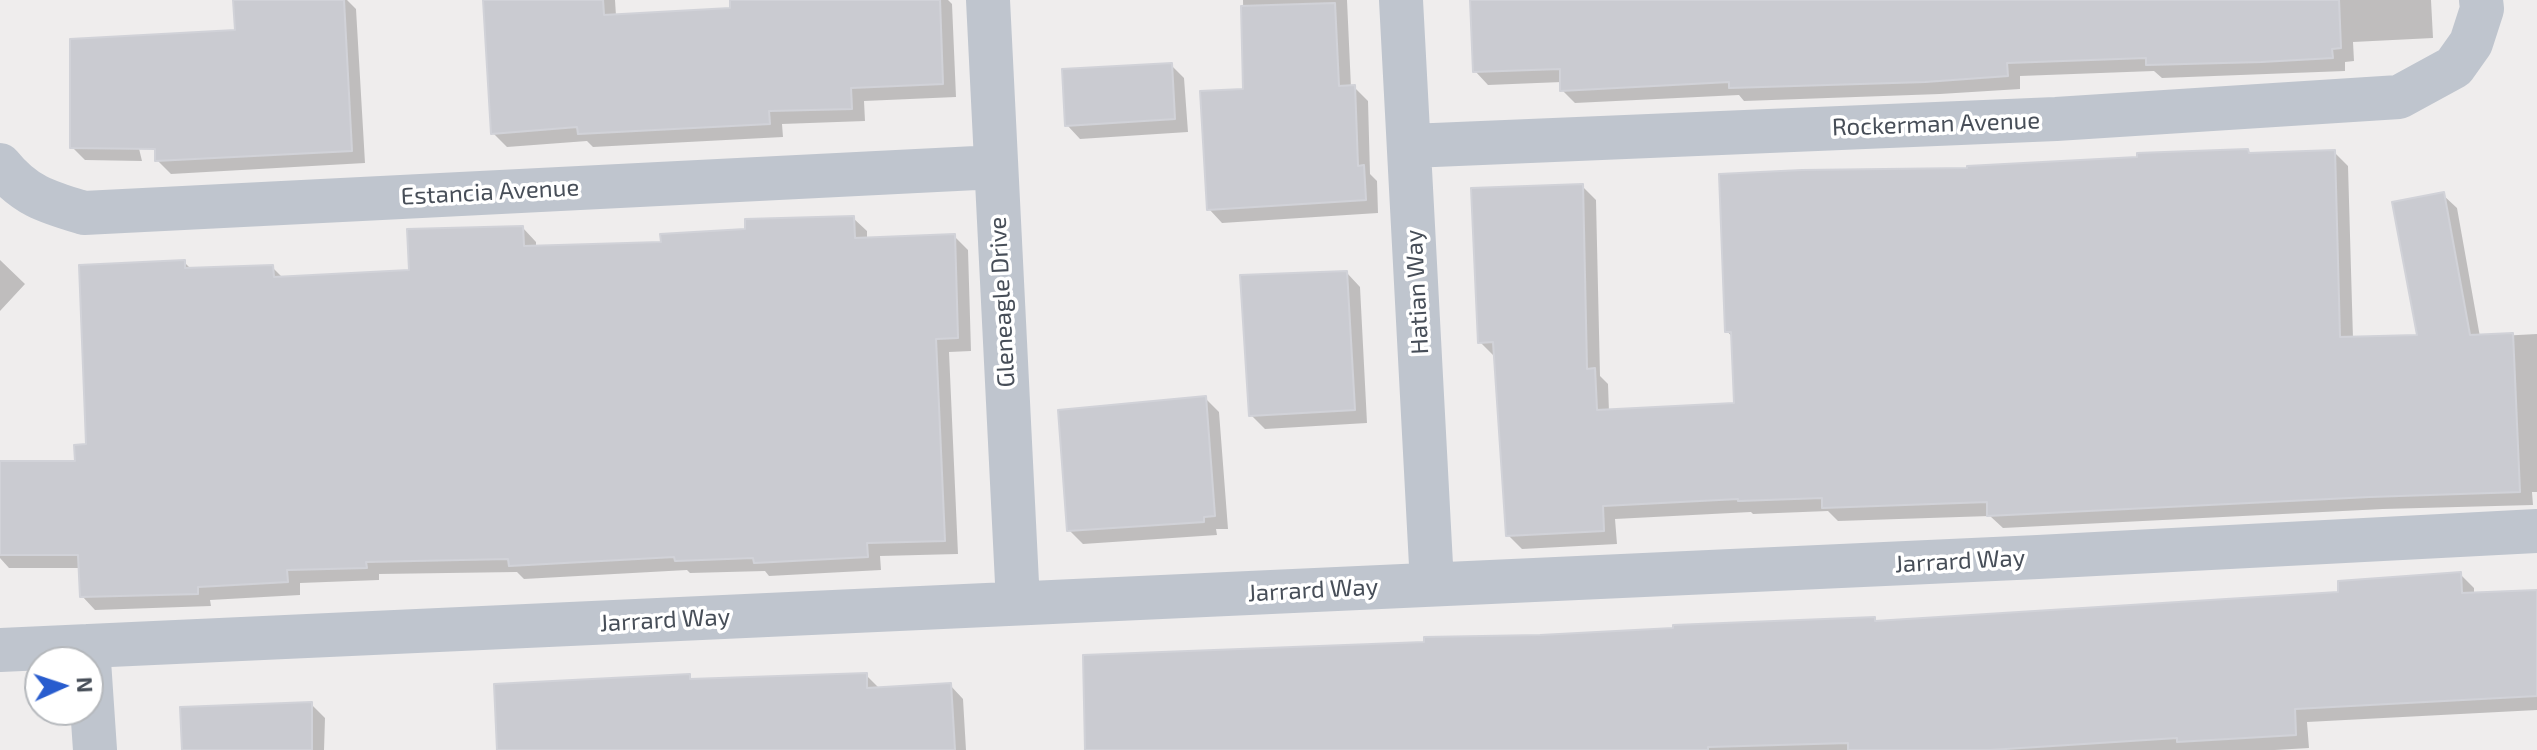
<!DOCTYPE html>
<style>
body{margin:0}
#map{position:relative;width:2537px;height:750px;overflow:hidden;background:#efeded;font-family:"Exo 2",sans-serif}
canvas{display:block}
.north{position:absolute;left:24px;top:646px;width:80px;height:80px;box-sizing:border-box;background:#fff;border:2px solid #b5b8bc;border-radius:50%;rotate:87deg;font-size:22px;font-weight:700;line-height:32px;text-align:center;color:#474e58}
.north::after{content:'';display:block;margin:auto;width:28px;height:36px;background:#285cce;clip-path:polygon(50% 0,100% 100%,50% 72%,0 100%)}
</style>
<div id="map">
<canvas width="2537" height="750"></canvas>
<div class="north">N</div>
</div>
<script>
const context = document.querySelector('canvas').getContext('2d');
context.lineJoin = 'round';
function fill(path, color) {
  context.fillStyle = color;
  context.fill(path, 'evenodd');
}
function strokePath(path, color, width, dash) {
  context.strokeStyle = color;
  context.lineWidth = width;
  context.lineCap = dash ? 'butt' : 'round';
  context.setLineDash(dash || []);
  context.stroke(path);
}
function label(font, color, halo, rows, align = 'center') {
  context.font = font + ' "Exo 2",sans-serif';
  context.lineWidth = 7;
  context.setLineDash([]);
  context.textBaseline = 'middle';
  context.strokeStyle = halo;
  context.fillStyle = color;
  for (const [text, x, y, turn = 0] of rows) {
    context.save();
    context.translate(x, y);
    context.rotate((+turn || 0) * Math.PI / 180);
    context.textAlign = isNaN(turn) ? turn : align;
    if (halo) context.strokeText(text, 0, 0);
    context.fillText(text, 0, 0);
    context.restore();
  }
}
fill(new Path2D(`
 M 257,0 L 347,0 L 356,9 L 365,163 L 171,174 L 157,160 Z
 M 485,0 L 615,0 L 616,16 L 732,10 L 732,0 L 948,0 L 952,4 L 956,97 L 864,101 L 865,121 L 782,124 L 783,137 L 593,147 L 587,141 L 507,147 L 493,133 Z
 M 1243,0 L 1347,0 L 1351,88 L 1354,87 L 1368,101 L 1370,174 L 1377,181 L 1378,213 L 1222,223 L 1209,209 L 1245,91 Z
 M 1472,0 L 2431,0 L 2433,38 L 2353,42 L 2354,61 L 2345,62 L 2345,71 L 2162,78 L 2154,71 L 2020,76 L 2020,89 L 1940,94 L 1744,101 L 1739,95 L 1575,103 L 1562,90 L 1562,82 L 1488,85 L 1475,71 Z
 M 116,53 L 142,161 L 85,160 L 72,147 Z
 M 1171,65 L 1184,78 L 1188,132 L 1080,139 L 1067,125 Z
 M 2248,151 L 2251,154 L 2334,152 L 2348,166 L 2353,339 L 2419,337 L 2443,195 L 2457,208 L 2480,337 L 2537,334 L 2537,492 L 2532,492 L 2533,505 L 2383,509 L 2003,528 L 1990,516 L 1838,521 L 1828,511 L 1753,514 L 1751,512 L 1615,519 L 1617,544 L 1522,549 L 1508,535 L 1496,355 L 1493,355 L 1480,342 L 1582,186 L 1596,200 L 1600,376 L 1608,384 L 1609,412 L 1736,405 L 1733,338 L 1727,331 L 1969,170 Z
 M 853,218 L 867,231 L 867,240 L 954,236 L 968,250 L 971,351 L 949,352 L 958,554 L 880,556 L 881,570 L 769,576 L 765,571 L 690,573 L 687,570 L 524,579 L 517,572 L 379,574 L 379,580 L 300,583 L 300,595 L 210,600 L 211,606 L 95,610 L 82,596 L 81,568 L 9,568 L 0,558 L 0,463 L 77,471 L 184,262 L 192,270 L 272,267 L 284,279 L 411,272 L 523,228 L 536,242 L 536,248 L 663,244 Z
 M 0,260 L 25,284 L 0,311 Z
 M 1347,273 L 1360,287 L 1367,423 L 1265,429 L 1251,415 Z
 M 1205,398 L 1219,412 L 1228,529 L 1216,529 L 1217,535 L 1083,544 L 1069,530 Z
 M 2461,575 L 2474,588 L 2474,594 L 2537,592 L 2537,710 L 2307,722 L 2309,748 L 2275,750 L 1087,750 L 1540,637 L 1874,619 L 1878,623 L 2341,594 Z
 M 866,675 L 880,689 L 950,685 L 963,699 L 966,750 L 499,750 L 689,676 L 694,681 Z
 M 311,704 L 325,718 L 324,750 L 184,750 Z`), '#0003');
const building = new Path2D(`
 M 233,0 L 344,0 L 352,151 L 155,161 L 155,149 L 70,148 L 70,39 L 235,30 Z
 M 483,0 L 603,0 L 604,15 L 730,8 L 730,0 L 940,0 L 943,84 L 851,88 L 852,109 L 769,111 L 770,124 L 578,134 L 577,127 L 491,134 Z
 M 1470,0 L 2339,0 L 2341,48 L 2332,49 L 2333,58 L 2261,62 L 2146,65 L 2146,58 L 2007,63 L 2008,76 L 1925,82 L 1729,88 L 1729,82 L 1560,91 L 1560,69 L 1473,72 Z
 M 1335,3 L 1339,86 L 1355,85 L 1358,166 L 1364,165 L 1366,200 L 1207,210 L 1200,91 L 1243,89 L 1241,6 Z
 M 1172,63 L 1175,119 L 1065,126 L 1062,69 Z
 M 2248,149 L 2249,153 L 2335,150 L 2340,337 L 2417,335 L 2392,202 L 2444,192 L 2470,335 L 2513,333 L 2520,492 L 2369,497 L 1987,516 L 1987,502 L 1822,508 L 1822,498 L 1738,501 L 1738,499 L 1603,506 L 1604,531 L 1506,536 L 1493,342 L 1478,343 L 1471,188 L 1583,184 L 1587,369 L 1595,368 L 1597,410 L 1734,403 L 1731,332 L 1725,332 L 1719,174 L 1802,170 L 1967,168 L 1967,166 L 2137,157 L 2137,153 Z
 M 854,216 L 855,238 L 955,234 L 958,338 L 936,339 L 945,541 L 867,543 L 868,557 L 754,563 L 753,558 L 675,561 L 674,557 L 509,566 L 508,559 L 366,562 L 367,568 L 287,570 L 288,582 L 198,587 L 198,594 L 80,597 L 78,555 L 0,555 L 0,461 L 75,461 L 74,445 L 86,444 L 79,265 L 185,260 L 185,268 L 273,265 L 274,277 L 409,270 L 407,229 L 523,226 L 524,246 L 661,242 L 660,234 L 745,229 L 745,219 Z
 M 1347,271 L 1355,410 L 1249,416 L 1240,275 Z
 M 1206,396 L 1215,516 L 1204,517 L 1204,522 L 1067,531 L 1058,410 Z
 M 2461,572 L 2462,593 L 2537,590 L 2537,696 L 2295,709 L 2296,735 L 2177,742 L 2177,738 L 1990,750 L 1848,750 L 1848,743 L 1708,747 L 1708,750 L 1085,750 L 1083,655 L 1424,642 L 1424,637 L 1540,635 L 1673,628 L 1673,625 L 1875,617 L 1875,621 L 2338,592 L 2338,581 Z
 M 867,673 L 867,688 L 951,683 L 955,750 L 497,750 L 494,684 L 690,674 L 690,679 Z
 M 312,702 L 312,750 L 182,750 L 180,707 Z`);
fill(building, '#cacbd1');
strokePath(building, '#d1d2d8', 2);
strokePath(new Path2D(`
 M 988,0 L 1018,603
 M 1401,0 L 1432,584
 M 1410,146 L 2056,119 L 2399,97 L 2454,67 L 2471,43 L 2482,9 L 2481,0
 M 0,165 C 25,196 47,202 84,213 L 996,167
 M 88,646 L 95,750
 M 0,650 L 2038,557 L 2537,531`), '#bfc5ce', 44);
label('24px', '#474e58', '#fff', [
 ["Rockerman Avenue",1936,124,-2],
 ["Estancia Avenue",490,192,-3],
 ["Hatian Way",1417,292,-93],
 ["Gleneagle Drive",1002,302,-93],
 ["Jarrard Way",1960,561,-3],
 ["Jarrard Way",1313,590,-3],
 ["Jarrard Way",665,620,-3]
]);
</script>
